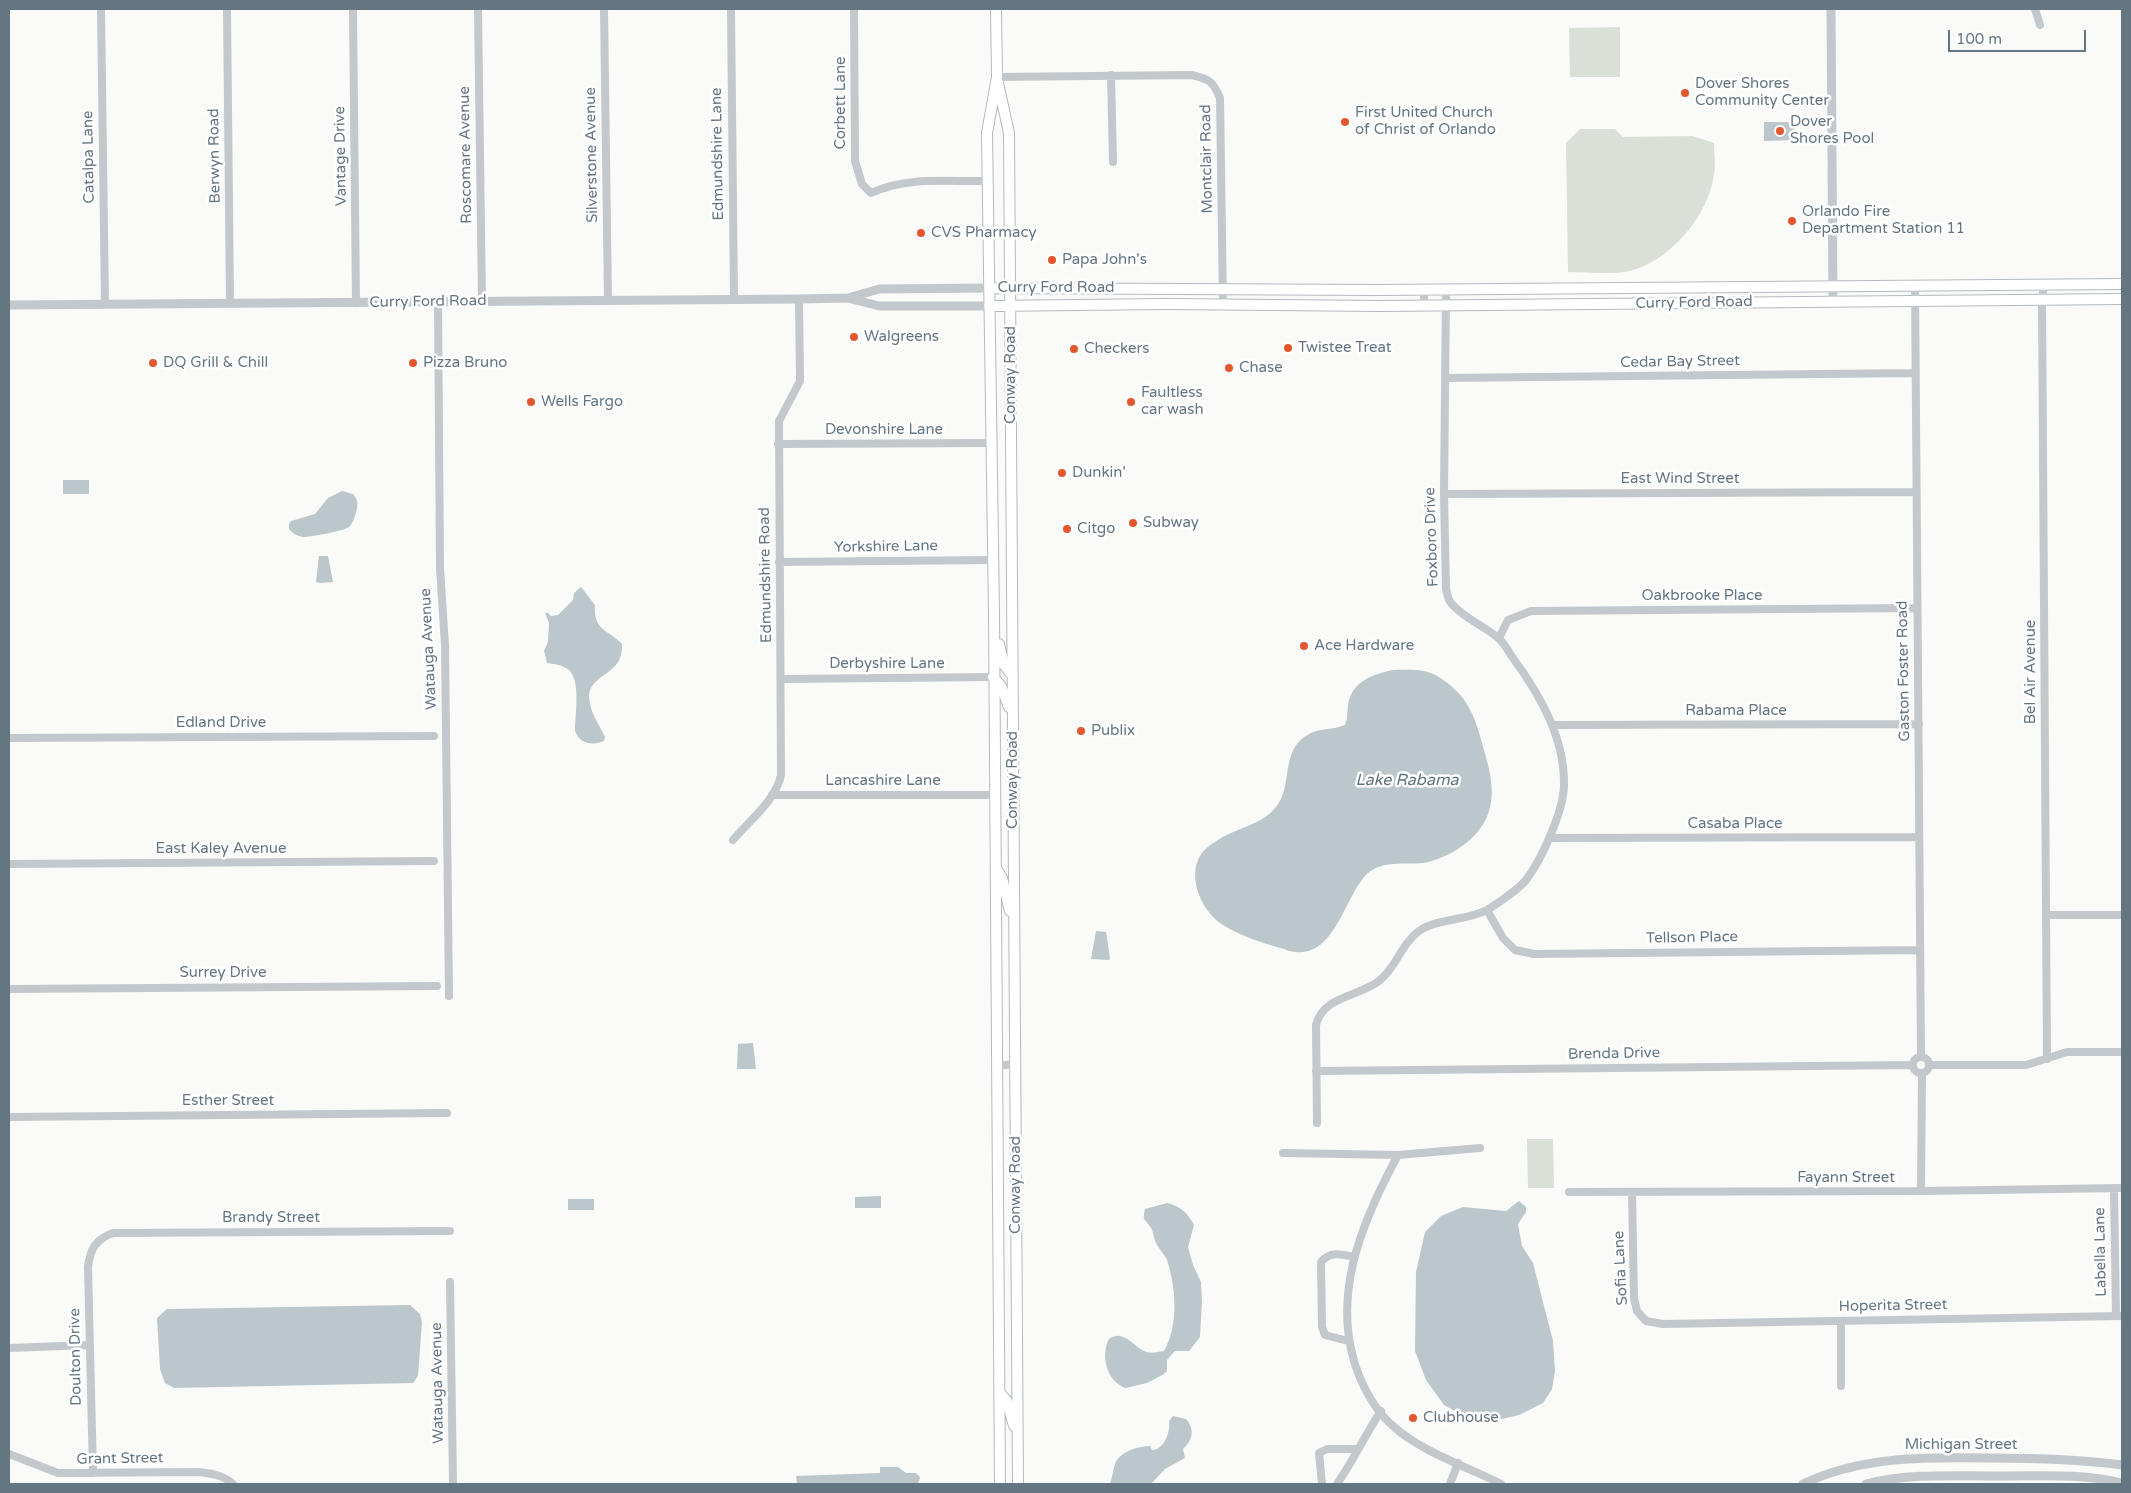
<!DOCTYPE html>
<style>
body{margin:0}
#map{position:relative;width:2131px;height:1493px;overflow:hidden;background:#fafaf8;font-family:"Varela Round",sans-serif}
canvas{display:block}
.frame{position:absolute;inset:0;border:10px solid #657683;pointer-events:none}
.scale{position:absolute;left:1948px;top:30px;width:138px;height:22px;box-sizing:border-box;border:2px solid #657683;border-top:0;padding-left:6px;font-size:15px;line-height:18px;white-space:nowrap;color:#657683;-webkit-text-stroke:4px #fff;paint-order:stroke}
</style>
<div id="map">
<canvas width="2131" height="1493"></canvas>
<div class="frame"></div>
<div class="scale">100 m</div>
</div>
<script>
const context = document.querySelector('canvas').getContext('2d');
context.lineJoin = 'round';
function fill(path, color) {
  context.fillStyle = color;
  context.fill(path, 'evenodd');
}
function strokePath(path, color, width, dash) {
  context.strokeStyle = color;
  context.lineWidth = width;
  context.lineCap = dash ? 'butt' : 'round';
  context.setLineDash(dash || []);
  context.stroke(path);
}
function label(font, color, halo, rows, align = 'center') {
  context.font = font + ' "Varela Round",sans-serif';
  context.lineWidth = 5;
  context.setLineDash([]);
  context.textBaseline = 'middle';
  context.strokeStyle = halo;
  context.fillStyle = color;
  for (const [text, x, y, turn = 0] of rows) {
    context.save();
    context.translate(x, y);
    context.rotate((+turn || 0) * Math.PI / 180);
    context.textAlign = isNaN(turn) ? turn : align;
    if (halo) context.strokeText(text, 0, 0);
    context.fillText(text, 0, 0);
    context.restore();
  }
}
fill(new Path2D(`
 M 1620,27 L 1620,77 L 1570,77 L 1569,28 Z
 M 1580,129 L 1615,129 L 1623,137 L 1692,136 L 1714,143 C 1714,153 1716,164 1714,174 C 1709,215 1670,261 1630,271 C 1610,275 1588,272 1568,272 L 1566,143 Z
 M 1527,1139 L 1553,1139 L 1554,1188 L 1528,1188 Z`), '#dadfd7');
fill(new Path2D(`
 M 1764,122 L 1795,122 L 1795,140 L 1764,141 Z
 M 63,480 L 89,480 L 89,494 L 63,494 Z
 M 342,491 L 353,494 C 357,499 358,502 357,509 C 355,515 354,522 349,527 C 344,531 310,537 303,537 C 297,536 292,533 289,529 L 289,524 L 291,521 L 315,514 L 328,498 Z
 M 319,556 L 328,556 L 333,582 L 321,583 L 316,582 Z
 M 581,587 L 595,605 C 593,630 607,629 622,644 C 624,676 589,673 589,697 C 590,713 599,724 605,737 L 604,741 C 592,746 580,744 575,731 C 575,714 582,676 566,668 C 560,664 553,664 547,663 L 544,651 L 548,642 L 549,623 L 545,613 L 548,613 L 551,616 L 558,615 L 573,600 L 574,593 Z
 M 1392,670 C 1407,670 1424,668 1437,676 C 1469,695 1475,717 1484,750 C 1493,781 1499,810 1474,836 C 1461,849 1442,860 1423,863 C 1405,865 1383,860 1368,873 C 1345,894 1336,956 1296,952 C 1291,952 1285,949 1280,948 C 1260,942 1241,936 1223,925 C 1202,912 1187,878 1200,856 C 1203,850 1210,845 1215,842 C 1234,828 1261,826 1276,807 C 1294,785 1279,750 1309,734 C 1320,728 1333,730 1345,725 C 1348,718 1347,713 1348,705 C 1352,681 1372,675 1392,670 Z
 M 1096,931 L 1106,932 L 1110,958 L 1109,960 L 1091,959 Z
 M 753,1043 L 756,1069 L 737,1069 L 738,1044 Z
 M 881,1196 L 881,1208 L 855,1208 L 855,1197 Z
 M 568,1199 L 594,1199 L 594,1210 L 568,1210 Z
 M 1519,1201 L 1526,1207 L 1526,1212 L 1518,1224 L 1522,1246 L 1533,1263 L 1553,1341 L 1555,1371 L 1552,1389 L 1543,1403 L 1519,1415 L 1493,1421 L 1458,1413 L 1444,1405 L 1426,1380 L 1415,1351 L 1416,1272 L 1425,1232 L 1441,1216 L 1463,1207 L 1506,1211 Z
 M 1167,1203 C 1180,1206 1188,1213 1194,1225 L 1188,1247 L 1193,1265 L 1201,1282 L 1202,1302 L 1200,1337 L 1189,1351 L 1175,1351 L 1167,1360 L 1167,1371 L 1164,1374 L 1147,1383 L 1126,1388 C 1107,1382 1100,1356 1109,1339 C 1123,1329 1132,1345 1144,1351 C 1150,1354 1157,1352 1164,1351 C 1179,1325 1176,1288 1167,1260 C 1164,1254 1159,1249 1156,1243 C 1154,1239 1154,1233 1151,1228 C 1145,1218 1142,1222 1145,1209 Z
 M 410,1305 L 420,1314 L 422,1322 L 418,1376 L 413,1383 L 174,1388 L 165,1383 L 160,1369 L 157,1318 L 167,1309 Z
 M 1173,1416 L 1186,1419 C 1195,1429 1193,1440 1183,1449 L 1185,1458 L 1165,1469 L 1151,1484 L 1110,1484 C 1112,1478 1113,1470 1115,1464 C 1119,1452 1138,1446 1150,1446 L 1152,1450 C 1164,1450 1171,1431 1169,1421 Z
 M 880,1467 L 898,1467 L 906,1473 L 916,1473 L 920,1477 L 918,1484 L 797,1484 L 796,1476 L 880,1473 Z`), '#bbc7cb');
const secondary = new Path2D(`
 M 996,9 L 997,77 L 987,133 L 994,613 L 1000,1484
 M 998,83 L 1009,133 L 1018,1484
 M 989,288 L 1377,290 L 2122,284
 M 989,306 L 1166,304 L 1381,306 L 2122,299
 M 999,644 L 1004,665 L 1012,675
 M 993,677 L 1001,686 L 1009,707
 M 996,868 L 1002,878 L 1010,911
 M 999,1392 L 1007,1401 L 1014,1426`);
strokePath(secondary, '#b3babf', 12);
strokePath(new Path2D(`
 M 101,9 L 105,304
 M 227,9 L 230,303
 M 353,9 L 356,303
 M 478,9 L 482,301
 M 604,9 L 608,301
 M 731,9 L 734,300
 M 854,9 L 855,161 L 862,184 L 871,193 C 907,176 947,182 987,181
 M 2035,9 L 2040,25
 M 1111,75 L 1113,162
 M 997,77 L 1192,75 C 1209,79 1213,81 1220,98 L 1223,305
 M 2044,285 L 2042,300 L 2047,1059
 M 1915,286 L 1921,1057
 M 1424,289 L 1424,305
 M 438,301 L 440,568 L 445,645 L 449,996
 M 1445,378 L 1915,373
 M 778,444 L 990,443
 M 1444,494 L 1916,492
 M 779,562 L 992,560
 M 1499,638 L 1508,620 L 1531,611 L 1917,608
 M 781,679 L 993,677
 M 1553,725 L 1919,724
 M 9,738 L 434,736
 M 772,795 L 994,795
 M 1551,838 L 1919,837
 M 733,840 C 749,821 776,800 781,775 L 779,421 L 800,381 L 799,299
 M 9,864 L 434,861
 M 1487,910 L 1503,938 L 1515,950 L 1534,954 L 1920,950
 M 2046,915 L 2122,915
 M 9,989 L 437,986
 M1913 1065a8 8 0 1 1 16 0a8 8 0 1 1-16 0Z
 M 1929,1065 L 2026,1065 L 2067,1052 L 2122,1052
 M 996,1066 L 1015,1064
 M 1316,1071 L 1913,1065
 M 9,1117 L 447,1113
 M 1317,1123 L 1316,1025 C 1323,996 1358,997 1379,981 C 1396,968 1401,944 1419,931 C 1438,918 1466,921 1487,910 C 1497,904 1520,888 1526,880 C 1542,859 1563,812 1564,786 C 1565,738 1540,695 1513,658 C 1508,651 1504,642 1497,637 C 1483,625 1463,618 1451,603 C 1448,600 1447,593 1446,589 L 1444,494 L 1446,289
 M 1480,1148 L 1398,1155 C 1361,1223 1328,1301 1360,1378 C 1367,1394 1378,1413 1392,1425 C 1419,1451 1468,1467 1501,1484
 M 1283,1153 L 1398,1155
 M 2114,1188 L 2116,1316
 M 1921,1191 L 1922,1073
 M 1569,1192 L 1921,1191 L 2122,1188
 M 1632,1193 L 1634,1298 L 1637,1311 L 1646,1321 L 1663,1324 L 2122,1316
 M 450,1282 L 453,1484
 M 1841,1321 L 1841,1386
 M 1348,1341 L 1325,1335 L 1322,1327 L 1321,1262 C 1330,1251 1341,1254 1354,1257
 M 9,1348 L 89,1345
 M 9,1454 L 58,1473 L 197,1472 C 210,1473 223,1475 233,1484
 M 93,1473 L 88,1267 C 90,1249 96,1239 113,1233 L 450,1231
 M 1322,1484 L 1319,1453 L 1327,1449 L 1357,1449
 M 1337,1484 C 1353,1461 1365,1435 1381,1411
 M 1450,1484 L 1458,1463`), '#c3c8cc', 8);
strokePath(new Path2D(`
 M 1831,9 L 1833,301
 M 848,298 L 879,306 L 989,306
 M 9,305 L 799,299 L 848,298 L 879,289 L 989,288
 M 1803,1484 C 1861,1456 1926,1457 1989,1458 C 2034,1458 2078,1459 2122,1465
 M 1866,1484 C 1909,1473 1955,1476 2000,1476 C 2040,1476 2083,1473 2122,1483`), '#c3c8cc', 9);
strokePath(secondary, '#fff', 10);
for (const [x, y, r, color] of [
 [1685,93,5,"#e4572e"],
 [1345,122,5,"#e4572e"],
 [1780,131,5,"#e4572e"],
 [1792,221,5,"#e4572e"],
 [921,233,5,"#e4572e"],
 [1052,260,5,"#e4572e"],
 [854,337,5,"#e4572e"],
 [1288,348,5,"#e4572e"],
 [1074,349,5,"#e4572e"],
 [153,363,5,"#e4572e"],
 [413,363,5,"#e4572e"],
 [1229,368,5,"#e4572e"],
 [531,402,5,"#e4572e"],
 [1131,402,5,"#e4572e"],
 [1062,473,5,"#e4572e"],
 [1133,523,5,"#e4572e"],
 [1067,529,5,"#e4572e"],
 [1304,646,5,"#e4572e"],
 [1081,731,5,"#e4572e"],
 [1413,1418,5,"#e4572e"]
]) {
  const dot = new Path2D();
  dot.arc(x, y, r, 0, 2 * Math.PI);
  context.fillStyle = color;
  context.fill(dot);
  strokePath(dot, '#fff', 2);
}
label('15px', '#657683', '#fff', [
 ["Dover Shores",1695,84],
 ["Community Center",1695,101],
 ["First United Church",1355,113],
 ["of Christ of Orlando",1355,130],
 ["Dover",1790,122],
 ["Shores Pool",1790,139],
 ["Orlando Fire",1802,212],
 ["Department Station 11",1802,229],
 ["CVS Pharmacy",931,233],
 ["Papa John's",1062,260],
 ["Walgreens",864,337],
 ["Twistee Treat",1298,348],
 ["Checkers",1084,349],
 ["DQ Grill & Chill",163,363],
 ["Pizza Bruno",423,363],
 ["Chase",1239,368],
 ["Faultless",1141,393],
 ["car wash",1141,410],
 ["Wells Fargo",541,402],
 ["Dunkin'",1072,473],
 ["Subway",1143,523],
 ["Citgo",1077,529],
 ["Ace Hardware",1314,646],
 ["Publix",1091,731],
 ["Clubhouse",1423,1418]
], 'left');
label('15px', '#657683', '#fff', [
 ["Corbett Lane",841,103,-90],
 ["Edmundshire Lane",718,154,-91],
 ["Roscomare Avenue",466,155,-91],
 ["Silverstone Avenue",592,155,-91],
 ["Berwyn Road",215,156,-91],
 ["Vantage Drive",341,156,-91],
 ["Catalpa Lane",89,157,-91],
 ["Montclair Road",1207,159,-91],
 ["Curry Ford Road",1056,288],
 ["Curry Ford Road",428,302,-1],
 ["Curry Ford Road",1694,303,-1],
 ["Cedar Bay Street",1680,362,-1],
 ["Conway Road",1011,375,-90],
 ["Devonshire Lane",884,430],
 ["East Wind Street",1680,479],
 ["Foxboro Drive",1432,537,-92],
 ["Yorkshire Lane",886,547,-1],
 ["Edmundshire Road",766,575,-91],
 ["Oakbrooke Place",1702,596],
 ["Watauga Avenue",429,649,-93],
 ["Derbyshire Lane",887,664],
 ["Gaston Foster Road",1904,671,-91],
 ["Bel Air Avenue",2031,672,-90],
 ["Rabama Place",1736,711],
 ["Edland Drive",221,723],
 ["Conway Road",1013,780,-90],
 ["Lancashire Lane",883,781],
 ["Casaba Place",1735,824],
 ["East Kaley Avenue",221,849],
 ["Tellson Place",1692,938,-1],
 ["Surrey Drive",223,973],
 ["Brenda Drive",1614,1054,-1],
 ["Esther Street",228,1101],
 ["Fayann Street",1846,1178],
 ["Conway Road",1016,1185,-90],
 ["Brandy Street",271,1218],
 ["Labella Lane",2101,1252,-91],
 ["Sofia Lane",1621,1268,-93],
 ["Hoperita Street",1893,1306,-1],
 ["Doulton Drive",76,1357,-91],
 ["Watauga Avenue",438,1383,-91],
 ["Michigan Street",1961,1445],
 ["Grant Street",120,1459,-1]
]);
label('italic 16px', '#60757c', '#fff', [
 ["Lake Rabama",1407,781]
]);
</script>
